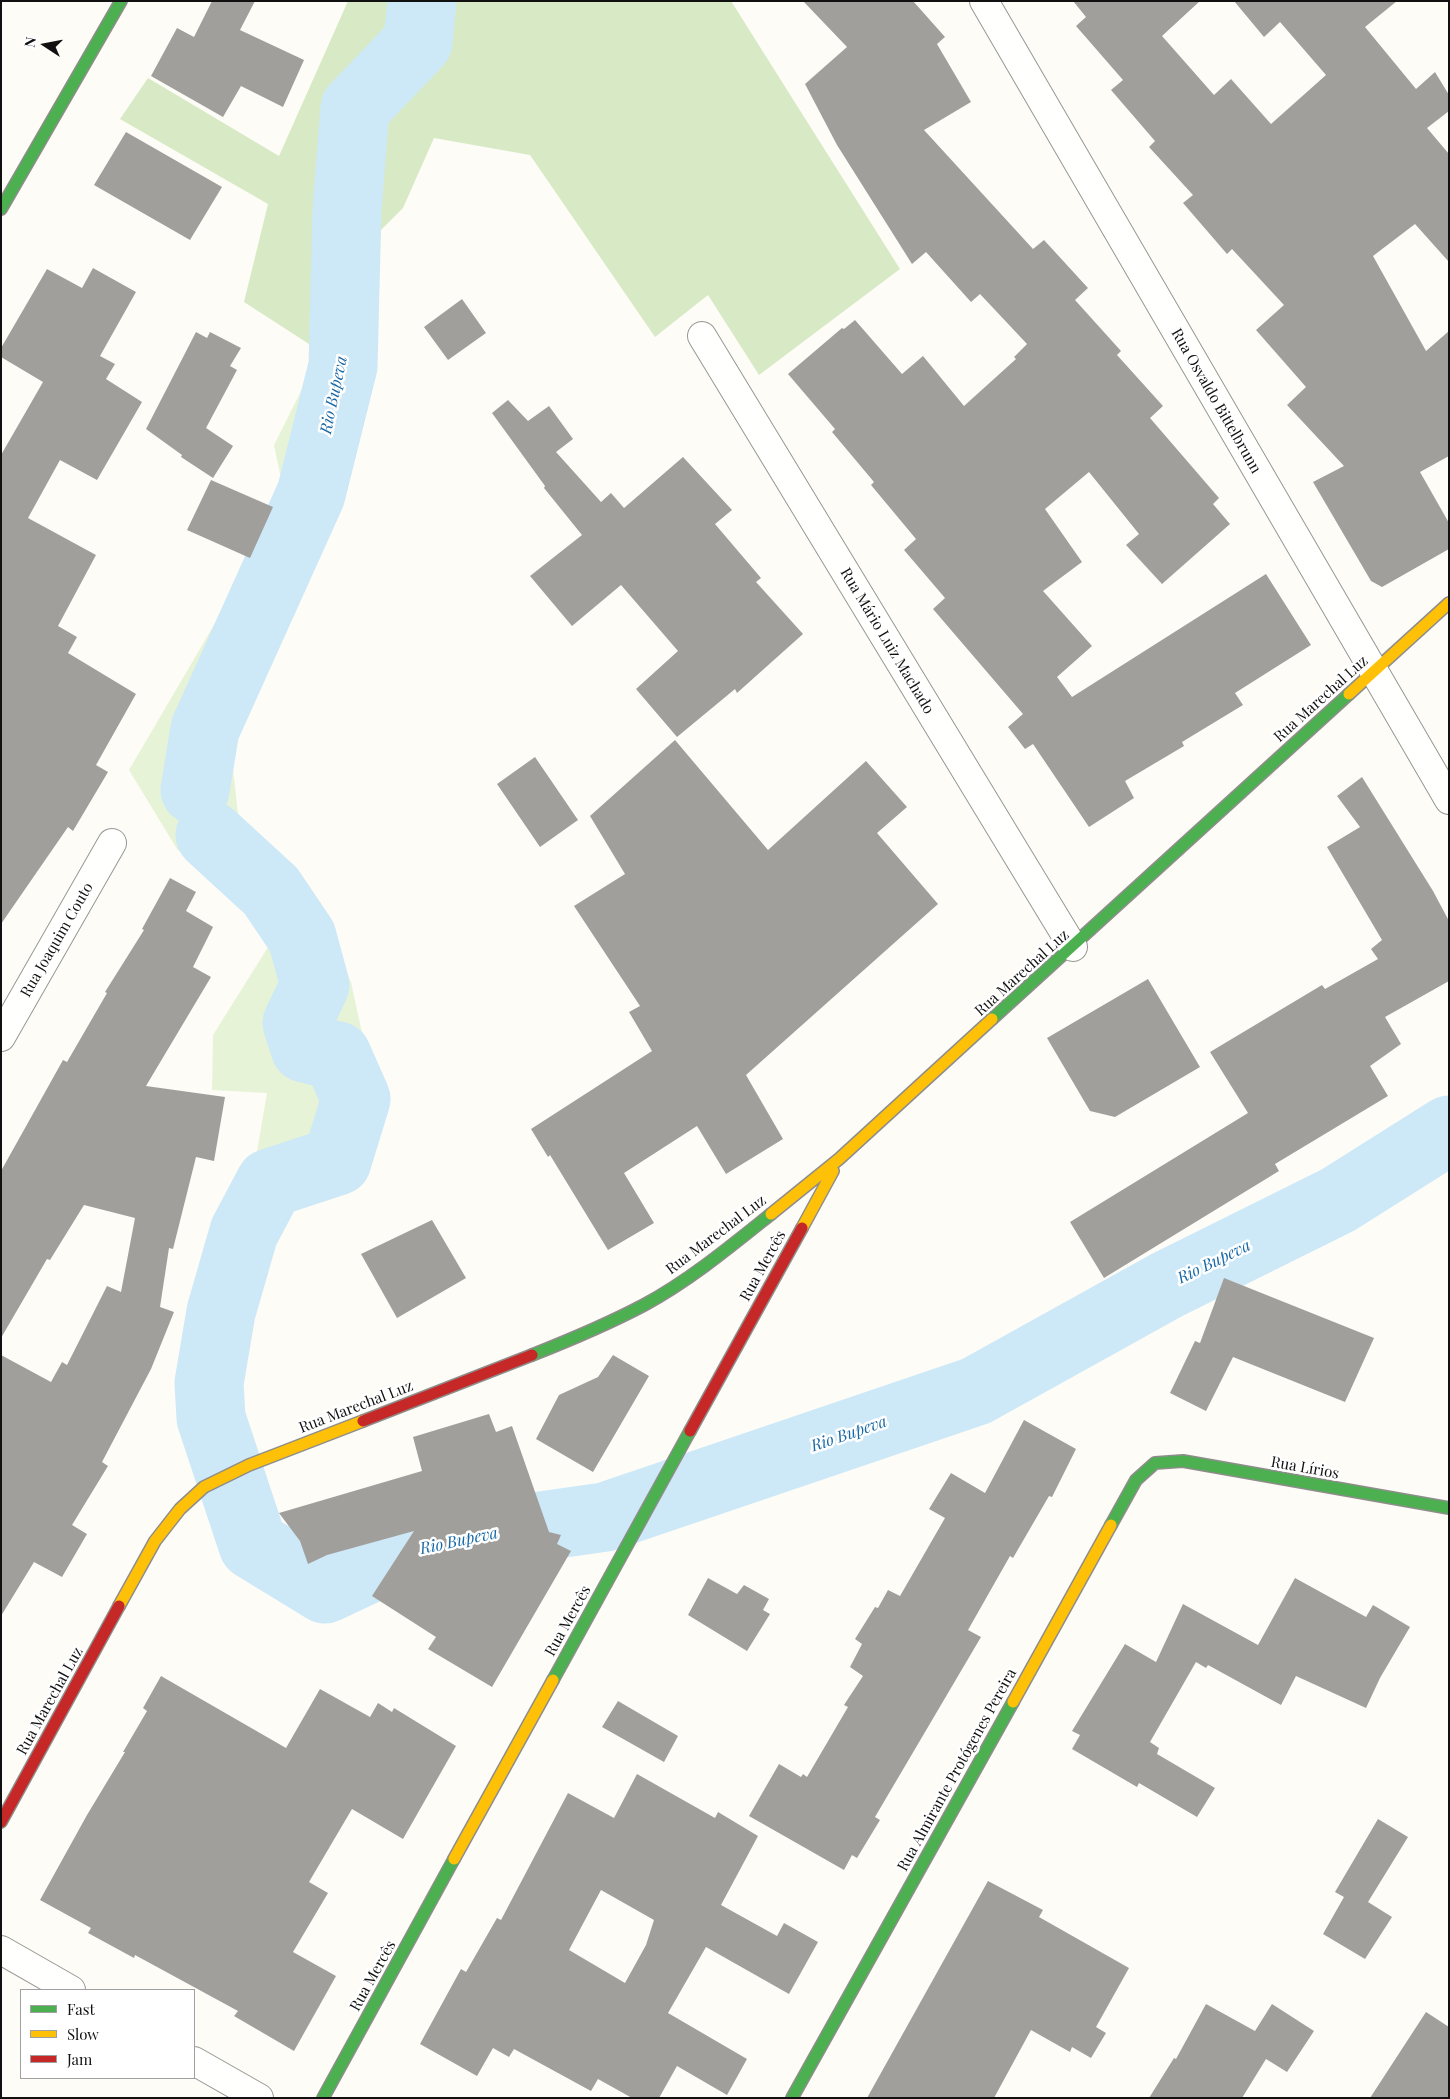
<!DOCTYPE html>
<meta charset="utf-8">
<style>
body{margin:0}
#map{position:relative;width:1450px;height:2099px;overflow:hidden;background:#fdfcf7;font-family:"Playfair Display",serif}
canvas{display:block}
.frame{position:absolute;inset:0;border:2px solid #111;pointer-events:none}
.legend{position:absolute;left:20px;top:1989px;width:175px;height:90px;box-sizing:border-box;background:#fff;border:1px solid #a0a0a0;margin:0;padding:6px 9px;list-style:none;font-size:15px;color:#111}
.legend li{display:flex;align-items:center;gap:10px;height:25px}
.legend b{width:25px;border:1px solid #a0a0a0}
.north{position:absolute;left:20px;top:20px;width:50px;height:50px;-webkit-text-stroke:4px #fff;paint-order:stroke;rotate:281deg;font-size:14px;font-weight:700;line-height:20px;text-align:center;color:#111}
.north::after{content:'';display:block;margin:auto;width:18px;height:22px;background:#111;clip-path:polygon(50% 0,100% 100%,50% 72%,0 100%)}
</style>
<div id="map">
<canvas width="1450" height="2099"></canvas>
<div class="frame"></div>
<ul class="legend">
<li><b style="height:6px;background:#4caf50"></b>Fast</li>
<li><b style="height:6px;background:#ffc107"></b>Slow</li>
<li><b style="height:6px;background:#c62828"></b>Jam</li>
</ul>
<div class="north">N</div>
</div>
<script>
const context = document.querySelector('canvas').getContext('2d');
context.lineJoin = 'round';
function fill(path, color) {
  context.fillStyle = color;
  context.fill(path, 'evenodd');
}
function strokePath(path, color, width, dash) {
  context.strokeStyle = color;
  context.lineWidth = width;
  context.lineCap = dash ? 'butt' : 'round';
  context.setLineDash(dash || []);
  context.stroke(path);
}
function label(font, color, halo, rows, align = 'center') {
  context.font = font + ' "Playfair Display",serif';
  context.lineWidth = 5;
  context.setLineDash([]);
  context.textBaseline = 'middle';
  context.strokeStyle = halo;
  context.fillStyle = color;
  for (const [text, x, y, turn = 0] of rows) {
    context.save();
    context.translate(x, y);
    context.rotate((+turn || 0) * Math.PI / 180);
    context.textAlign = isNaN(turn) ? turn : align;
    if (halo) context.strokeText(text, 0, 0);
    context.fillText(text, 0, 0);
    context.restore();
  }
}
fill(new Path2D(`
 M 320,353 L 343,366 L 357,360 L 323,533 L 230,741 L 239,823 L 296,877 L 351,982 L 379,1112 L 353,1162 L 271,1210 L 247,1277 L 234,1343 L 230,1424 L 186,1445 L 184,1379 L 230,1189 L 252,1181 L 267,1093 L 212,1090 L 213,1035 L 275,936 L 177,849 L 129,770 L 286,502 L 274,445 Z`), '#e7f3d7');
fill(new Path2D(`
 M 348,1 L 731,1 L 900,269 L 759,375 L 708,295 L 655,337 L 530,155 L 434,138 L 403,208 L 368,243 L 357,360 L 343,366 L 244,302 L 268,204 L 120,119 L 148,78 L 279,156 Z`), '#d8eac5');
strokePath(new Path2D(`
 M 195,790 L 205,729 L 311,494 L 343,366 L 347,209 L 355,108 L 418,42 L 422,1
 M 210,835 L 271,891 L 302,937 L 315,985 L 297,1023 L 305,1048 L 337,1056 L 356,1099 L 337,1161 L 270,1183 L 244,1232 L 221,1312 L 209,1383 L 211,1418 L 253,1545 L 325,1589 L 393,1557 L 478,1535 L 605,1517 L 976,1391 L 1167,1285 L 1338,1200 L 1449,1130`), '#cde8f7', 69);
fill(new Path2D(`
 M 212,1 L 255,1 L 240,30 L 304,60 L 283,107 L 241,86 L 223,117 L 151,76 L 177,28 L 194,37 Z
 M 803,1 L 913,1 L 945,37 L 937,44 L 971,102 L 924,130 L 1033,249 L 1044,240 L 1088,288 L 1075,300 L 1121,351 L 1117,355 L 1163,406 L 1150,418 L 1219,498 L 1213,504 L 1230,524 L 1162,584 L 1126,545 L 1139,534 L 1089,472 L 1045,509 L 1082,562 L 1043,591 L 1092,646 L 1057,677 L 1072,697 L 1266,574 L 1311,645 L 1235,693 L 1243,705 L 1182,742 L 1184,746 L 1125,781 L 1134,798 L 1089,827 L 1033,744 L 1025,749 L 1008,727 L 1023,714 L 933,609 L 945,598 L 904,550 L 916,539 L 871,485 L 874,482 L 832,432 L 835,429 L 788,374 L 842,328 L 844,329 L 855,320 L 902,374 L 923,356 L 964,406 L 1016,359 L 1014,357 L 1027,344 L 980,294 L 971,302 L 926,252 L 912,264 L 837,145 L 805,84 L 847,47 Z
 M 1073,1 L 1200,1 L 1162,36 L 1214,95 L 1231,79 L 1271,124 L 1326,75 L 1280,22 L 1264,37 L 1234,1 L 1397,1 L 1365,27 L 1416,89 L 1435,72 L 1449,95 L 1449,111 L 1427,128 L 1449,154 L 1449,262 L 1415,224 L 1373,256 L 1426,351 L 1449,331 L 1449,456 L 1420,472 L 1449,523 L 1449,549 L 1382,587 L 1371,581 L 1313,482 L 1344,466 L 1287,405 L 1306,387 L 1256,330 L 1284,305 L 1232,249 L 1227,254 L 1183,203 L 1193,195 L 1149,147 L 1155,141 L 1111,90 L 1123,80 L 1076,26 L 1086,17 Z
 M 126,132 L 222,187 L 190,240 L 94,185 Z
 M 93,268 L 136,292 L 100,356 L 115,364 L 106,379 L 142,402 L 97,480 L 60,460 L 28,518 L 96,555 L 58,626 L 77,637 L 68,653 L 136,694 L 96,765 L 108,772 L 73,831 L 68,827 L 1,924 L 1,455 L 43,382 L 1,357 L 1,348 L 47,269 L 82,288 Z
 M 462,299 L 486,333 L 448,360 L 424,327 Z
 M 196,332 L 207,338 L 210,332 L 241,348 L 230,366 L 237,370 L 206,428 L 233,446 L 213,478 L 181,457 L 182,455 L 146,429 Z
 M 508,400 L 528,421 L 549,406 L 573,439 L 556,452 L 601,502 L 611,493 L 624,508 L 683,457 L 732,510 L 715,524 L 761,578 L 756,582 L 803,634 L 737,693 L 735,689 L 677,737 L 636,689 L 678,651 L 621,585 L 572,626 L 530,576 L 582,535 L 544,488 L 545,486 L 492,413 Z
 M 211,480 L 273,507 L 250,558 L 187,530 Z
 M 675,740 L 768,850 L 866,761 L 907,807 L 877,833 L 938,904 L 746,1075 L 783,1139 L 726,1174 L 697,1126 L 624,1173 L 654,1223 L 608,1250 L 550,1155 L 548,1157 L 531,1129 L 652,1051 L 629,1012 L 640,1006 L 574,906 L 625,874 L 590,816 Z
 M 535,757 L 578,820 L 540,847 L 497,784 Z
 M 1362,777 L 1433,891 L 1449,921 L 1449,981 L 1385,1017 L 1401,1044 L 1370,1066 L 1388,1096 L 1275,1164 L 1279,1171 L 1104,1278 L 1070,1222 L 1248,1113 L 1210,1052 L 1322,985 L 1325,989 L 1378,959 L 1371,949 L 1382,940 L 1327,847 L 1360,827 L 1337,796 Z
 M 170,878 L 196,892 L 186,911 L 213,927 L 193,967 L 211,977 L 146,1086 L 225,1097 L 214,1161 L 196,1157 L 173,1249 L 169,1248 L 160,1307 L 174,1312 L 151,1369 L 102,1462 L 108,1466 L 72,1525 L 87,1534 L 62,1577 L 34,1562 L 1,1616 L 1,1355 L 51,1382 L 62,1362 L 67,1365 L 107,1286 L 121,1292 L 135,1218 L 84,1205 L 50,1260 L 47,1259 L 1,1338 L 1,1171 L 63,1060 L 67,1062 L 107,993 L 105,992 L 144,930 L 142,929 Z
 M 1148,979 L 1200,1067 L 1115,1117 L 1090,1111 L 1047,1038 Z
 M 432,1220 L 466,1278 L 397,1318 L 361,1254 Z
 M 1224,1278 L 1374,1338 L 1345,1402 L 1233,1357 L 1206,1411 L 1170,1393 L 1195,1341 L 1200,1343 Z
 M 613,1355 L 649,1376 L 593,1472 L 536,1439 L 559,1395 L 598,1377 Z
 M 489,1414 L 496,1432 L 512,1426 L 549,1532 L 561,1535 L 557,1544 L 571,1551 L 492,1687 L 428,1649 L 436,1637 L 372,1596 L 414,1531 L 327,1555 L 308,1564 L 300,1541 L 279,1513 L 422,1471 L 413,1437 Z
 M 1024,1420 L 1076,1449 L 1052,1497 L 1049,1496 L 1013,1558 L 1010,1556 L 968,1630 L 981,1637 L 875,1817 L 880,1820 L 857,1858 L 852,1855 L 844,1870 L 749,1816 L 779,1764 L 801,1777 L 803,1774 L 807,1777 L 848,1707 L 844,1705 L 863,1676 L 850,1667 L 862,1644 L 855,1639 L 875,1607 L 878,1608 L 888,1590 L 900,1596 L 945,1518 L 929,1509 L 951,1473 L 985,1493 Z
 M 708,1578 L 737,1594 L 744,1585 L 769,1599 L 763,1610 L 770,1614 L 747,1651 L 688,1615 Z
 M 1295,1578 L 1366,1617 L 1373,1605 L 1410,1627 L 1380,1678 L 1366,1708 L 1296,1676 L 1281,1705 L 1208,1665 L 1206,1668 L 1196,1662 L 1150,1742 L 1159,1748 L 1157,1754 L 1215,1788 L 1197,1817 L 1139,1783 L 1137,1787 L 1072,1749 L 1080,1735 L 1072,1731 L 1125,1644 L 1156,1662 L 1183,1604 L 1258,1645 Z
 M 161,1676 L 286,1748 L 320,1689 L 370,1717 L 378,1703 L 392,1712 L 394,1708 L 456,1746 L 403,1839 L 352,1809 L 309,1882 L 328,1893 L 293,1952 L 336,1976 L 294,2051 L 234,2016 L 238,2011 L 135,1955 L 134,1958 L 88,1933 L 91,1928 L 40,1900 L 87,1815 L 125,1752 L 123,1752 L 147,1711 L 143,1708 Z
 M 618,1701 L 678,1736 L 664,1762 L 602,1727 Z
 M 637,1774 L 715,1818 L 718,1812 L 758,1836 L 721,1905 L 777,1936 L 784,1923 L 818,1942 L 789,1994 L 706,1947 L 668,2013 L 747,2059 L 727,2095 L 677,2066 L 659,2098 L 632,2098 L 598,2079 L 591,2091 L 514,2049 L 509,2057 L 493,2048 L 477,2076 L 420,2044 L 461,1969 L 466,1972 L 497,1918 L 501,1920 L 568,1793 L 614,1818 ZM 601,1890 L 654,1920 L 646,1945 L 625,1983 L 569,1950 Z
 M 1378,1819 L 1408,1837 L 1368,1902 L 1392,1917 L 1365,1959 L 1323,1934 L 1344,1897 L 1335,1892 Z
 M 988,1881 L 1043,1910 L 1039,1917 L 1129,1968 L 1096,2027 L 1106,2033 L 1091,2058 L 1072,2047 L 1070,2052 L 1031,2030 L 994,2098 L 867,2098 Z
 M 1206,2004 L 1255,2031 L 1272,2004 L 1314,2031 L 1287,2072 L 1266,2059 L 1242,2098 L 1149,2098 L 1174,2058 L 1176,2059 Z
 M 1426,2012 L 1449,2027 L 1449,2098 L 1370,2098 Z`), '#a19f9c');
const street = new Path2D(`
 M 984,1 L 1449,800
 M 702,336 L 1073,947
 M 1,1037 L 112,843
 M 1,1950 L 71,1990
 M 194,2061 L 259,2098`);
const fast = new Path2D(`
 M 1,209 L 121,1
 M 992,1019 L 1349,694
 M 532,1355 C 570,1340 608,1324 644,1305 C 690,1280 731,1246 771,1214
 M 1111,1525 L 1136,1480 L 1155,1463 L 1183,1461 L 1449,1508
 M 553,1680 L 690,1431
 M 323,2098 L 454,1859
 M 792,2098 L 1013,1702`);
const slow = new Path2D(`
 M 1349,694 L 1449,603
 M 771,1214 L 839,1159 L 992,1019
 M 802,1228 L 833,1171
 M 119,1606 L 155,1541 L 180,1509 L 204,1487 L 249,1465 L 363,1421
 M 1013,1702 L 1111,1525
 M 454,1859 L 553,1680`);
const jam = new Path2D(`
 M 363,1421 L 532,1355
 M 690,1431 L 802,1228
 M 1,1822 L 119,1606`);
strokePath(street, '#979795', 30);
strokePath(fast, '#8e8d8b', 14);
strokePath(slow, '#8e8d8b', 14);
strokePath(jam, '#8e8d8b', 14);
strokePath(street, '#fffffe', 28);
strokePath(fast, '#4caf50', 11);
strokePath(slow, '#ffc107', 11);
strokePath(jam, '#c62828', 11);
label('15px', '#111', '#fff', [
 ["Rua Osvaldo Bittelbrunn",1216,401,60],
 ["Rua Mário Luiz Machado",887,641,59],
 ["Rua Marechal Luz",1321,699,-42],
 ["Rua Joaquim Couto",57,940,-60],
 ["Rua Marechal Luz",1022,973,-42],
 ["Rua Marechal Luz",716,1235,-37],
 ["Rua Mercês",763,1266,-61],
 ["Rua Marechal Luz",356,1407,-21],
 ["Rua Lírios",1305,1468,10],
 ["Rua Mercês",568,1621,-61],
 ["Rua Marechal Luz",50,1701,-61],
 ["Rua Almirante Protógenes Pereira",957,1770,-61],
 ["Rua Mercês",373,1976,-61]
]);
label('italic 16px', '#1768a6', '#fff', [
 ["Rio Bupeva",334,395,-78],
 ["Rio Bupeva",1214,1262,-26],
 ["Rio Bupeva",849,1434,-19],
 ["Rio Bupeva",459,1541,-12]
]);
</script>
